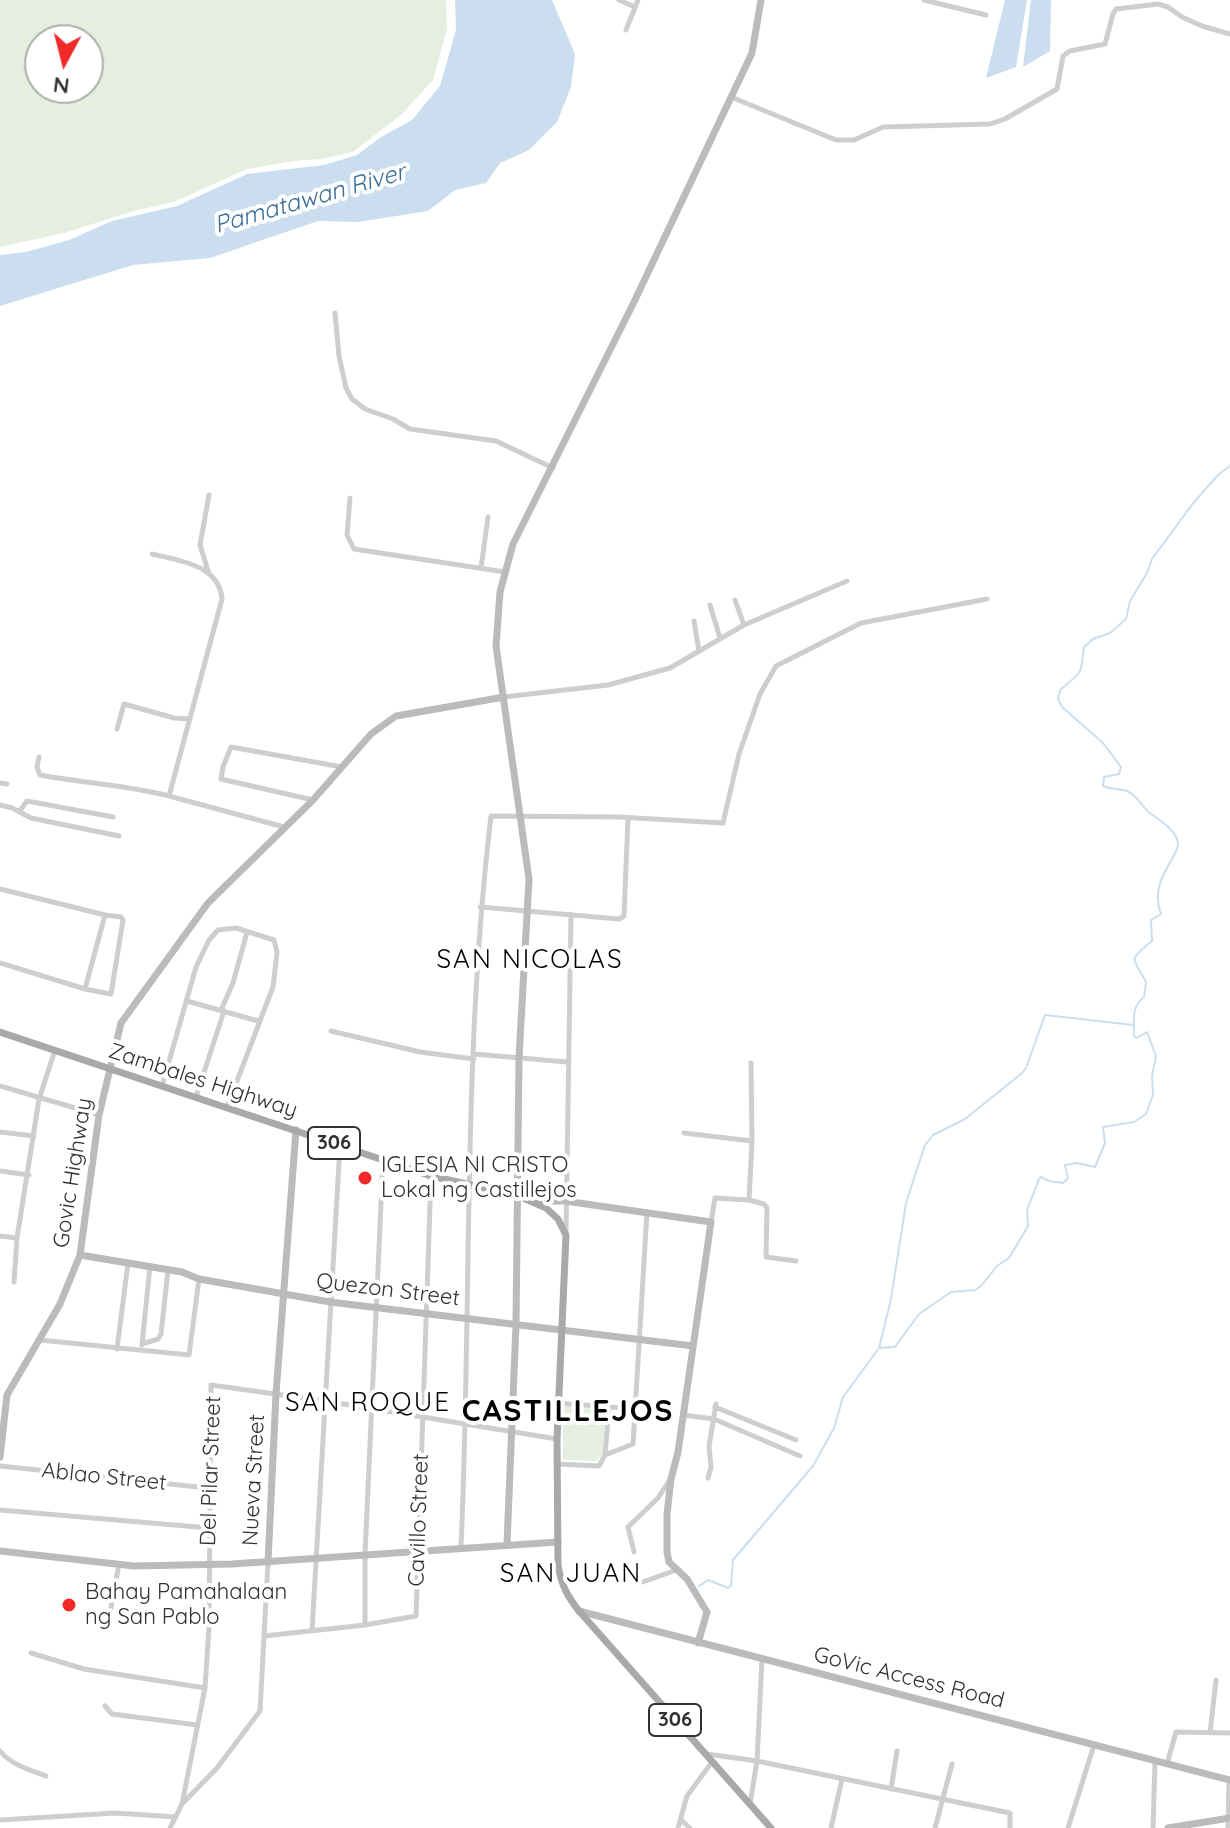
<!DOCTYPE html>
<style>
body{margin:0}
#map{position:relative;width:1230px;height:1828px;overflow:hidden;background:#fff;font-family:Quicksand,sans-serif}
canvas{display:block}
.north{position:absolute;left:24px;top:24px;width:80px;height:80px;box-sizing:border-box;background:#fff;border:2px solid #adadad;border-radius:50%;rotate:187deg;font-size:22px;font-weight:700;line-height:32px;text-align:center;color:#313131}
.north::after{content:'';display:block;margin:auto;width:28px;height:36px;background:#f22929;clip-path:polygon(50% 0,100% 100%,50% 72%,0 100%)}
</style>
<div id="map">
<canvas width="1230" height="1828"></canvas>
<div class="north">N</div>
</div>
<script>
const context = document.querySelector('canvas').getContext('2d');
context.lineJoin = 'round';
function fill(path, color) {
  context.fillStyle = color;
  context.fill(path, 'evenodd');
}
function strokePath(path, color, width, dash) {
  context.strokeStyle = color;
  context.lineWidth = width;
  context.lineCap = dash ? 'butt' : 'round';
  context.setLineDash(dash || []);
  context.stroke(path);
}
function label(font, color, halo, rows, align = 'center') {
  context.font = font + ' Quicksand,sans-serif';
  context.lineWidth = 8;
  context.setLineDash([]);
  context.textBaseline = 'middle';
  context.strokeStyle = halo;
  context.fillStyle = color;
  for (const [text, x, y, turn = 0] of rows) {
    context.save();
    context.translate(x, y);
    context.rotate((+turn || 0) * Math.PI / 180);
    context.textAlign = isNaN(turn) ? turn : align;
    if (halo) context.strokeText(text, 0, 0);
    context.fillText(text, 0, 0);
    context.restore();
  }
}
fill(new Path2D(`
 M 0,0 L 446,0 L 447,29 L 433,80 L 402,114 L 353,152 L 322,159 L 294,161 L 247,169 L 174,202 L 134,211 L 64,233 L 0,247 ZM 88,40 L 88,88 L 40,88 L 40,40 Z
 M 563,1405 L 605,1407 L 603,1454 L 596,1461 L 563,1460 Z`), '#e6efdf');
fill(new Path2D(`
 M 455,0 L 552,0 L 575,54 L 571,87 L 557,122 L 529,150 L 500,163 L 486,183 L 455,190 L 428,211 L 358,222 L 318,221 L 210,258 L 133,265 L 0,306 L 0,255 L 26,252 L 69,240 L 112,221 L 177,206 L 247,174 L 324,165 L 357,155 L 381,137 L 412,120 L 440,86 L 456,30 Z
 M 1005,0 L 1027,0 L 1016,67 L 986,78 Z
 M 1031,0 L 1051,0 L 1050,51 L 1023,67 Z`), '#cadeef');
strokePath(new Path2D(`
 M 879,1348 L 895,1347 L 919,1314 L 951,1292 L 975,1290 L 981,1286 L 997,1266 L 1009,1258 L 1028,1226 L 1027,1210 L 1039,1179 L 1041,1177 L 1049,1181 L 1063,1183 L 1068,1178 L 1065,1165 L 1077,1163 L 1095,1167 L 1105,1143 L 1103,1127 L 1134,1122 L 1146,1114 L 1153,1095 L 1152,1076 L 1156,1056 L 1147,1032 L 1137,1038 L 1134,1036 C 1134,1020 1131,1007 1144,997 L 1146,982 C 1133,957 1127,961 1152,941 L 1151,920 L 1161,914 C 1147,878 1184,855 1177,839 C 1172,827 1159,820 1150,813 C 1142,807 1137,795 1127,791 C 1119,788 1112,790 1103,786 L 1104,777 L 1119,774 L 1121,767 L 1103,743 L 1062,707 L 1058,699 L 1060,690 C 1083,670 1080,678 1084,647 L 1093,639 L 1110,633 L 1126,619 L 1130,601 L 1147,573 L 1152,559 L 1194,502 L 1219,474 L 1230,466
 M 699,1586 L 708,1580 L 728,1588 L 731,1586 L 733,1560 L 813,1466 L 834,1428 L 843,1397 L 879,1348 L 891,1299 L 906,1203 L 925,1145 L 933,1135 L 965,1119 L 1022,1073 L 1026,1068 L 1045,1015 L 1133,1025`), '#cadeef', 2);
strokePath(new Path2D(`
 M 619,0 L 635,7
 M 924,0 L 986,15
 M 626,30 L 638,0
 M 731,97 L 836,140 L 854,140 L 883,127 L 990,124 L 1005,119 L 1057,89 L 1063,56 L 1070,51 L 1105,44 L 1113,14 L 1116,9 L 1158,4 L 1168,7 L 1182,17 L 1202,26 L 1230,34
 M 335,313 L 339,356 L 346,388 L 352,399 L 365,409 L 393,419 L 410,429 L 496,441 L 553,468
 M 350,498 L 347,535 L 354,549 L 505,572
 M 152,554 C 181,561 219,565 222,599 L 169,796 L 284,827
 M 481,568 L 488,517
 M 209,574 L 200,545 L 209,495
 M 735,600 L 744,625
 M 710,605 L 720,638
 M 694,621 L 699,651
 M 504,697 L 608,685 L 670,668 L 744,625 L 847,581
 M 117,729 L 124,704 L 174,718 L 190,719
 M 39,757 L 37,767 L 40,775 C 82,783 126,785 169,796
 M 0,783 L 7,784
 M 313,800 L 221,779 L 223,767 L 231,747 L 342,767
 M 0,805 L 12,808 L 31,818 L 119,836
 M 19,812 L 27,801 L 113,817
 M 0,889 L 105,915 L 85,989
 M 480,907 L 619,919 L 624,916 L 628,818
 M 0,963 L 85,989 L 111,994 L 123,920 L 121,917 L 105,915
 M 187,1001 L 258,1021
 M 221,1010 L 233,983 L 247,932
 M 331,1031 L 420,1052 L 474,1059
 M 474,1054 L 567,1062
 M 751,1063 L 752,1141 L 749,1200 L 764,1204 L 767,1208 L 766,1257 L 796,1261
 M 0,1086 L 99,1115
 M 162,1086 L 196,967 L 209,940 L 218,930 L 236,928 L 274,940 L 277,952 L 273,987 L 227,1107
 M 196,1097 L 224,1011
 M 0,1132 L 34,1136
 M 684,1133 L 752,1141
 M 0,1171 L 29,1175
 M 711,1222 L 715,1198 L 749,1200
 M 566,1233 L 571,914
 M 0,1236 L 17,1238
 M 14,1282 L 17,1238 L 39,1099 L 55,1050
 M 40,1340 L 189,1355 L 199,1279
 M 142,1344 L 158,1339 L 161,1334 L 168,1270
 M 142,1345 L 150,1266
 M 117,1349 L 128,1263
 M 558,1403 L 636,1409
 M 715,1407 L 796,1440
 M 683,1415 L 714,1419 L 800,1456
 M 605,1455 L 633,1444 L 647,1212
 M 557,1464 L 599,1466 L 605,1455 L 609,1407
 M 0,1466 L 208,1488
 M 708,1478 L 711,1467 L 709,1446 L 716,1404
 M 0,1510 L 209,1528
 M 461,1547 C 472,1303 462,1058 491,816 L 619,817 L 723,823 L 739,754 L 760,694 L 776,666 L 861,623 L 987,599
 M 634,1552 L 628,1527 L 658,1498 L 669,1481
 M 643,1582 L 676,1570
 M 108,1624 L 119,1564
 M 365,1625 L 365,1554 L 383,1160
 M 312,1631 L 340,1145
 M 264,1636 L 365,1625 L 416,1616 L 431,1176
 M 31,1653 L 84,1669 L 205,1688
 M 105,1706 L 112,1714 L 197,1725
 M 1210,1733 L 1216,1680
 M 0,1751 C 11,1765 30,1770 46,1776
 M 707,1754 L 757,1761 L 1010,1813 L 1010,1828
 M 1167,1764 L 1176,1732 L 1230,1733
 M 891,1789 L 897,1751
 M 182,1804 L 217,1768 L 260,1711 L 268,1562
 M 750,1804 L 757,1761 L 762,1659
 M 0,1820 L 115,1813 L 176,1817
 M 681,1820 L 690,1828
 M 170,1828 L 182,1804 L 205,1688 L 209,1627 L 211,1385 L 325,1401 L 557,1439
 M 678,1828 L 687,1796 L 712,1762
 M 831,1828 L 842,1779
 M 935,1828 L 952,1764
 M 1068,1828 L 1094,1745
 M 1153,1828 L 1155,1761
 M 1228,1828 L 1229,1780`), '#cecece', 5);
strokePath(new Path2D(`
 M 533,1201 L 565,1201 L 711,1222 L 678,1452 L 671,1479 L 667,1514 L 667,1552 L 669,1562 L 687,1579 L 707,1612 L 698,1643
 M 80,1255 L 182,1272 L 199,1279 L 330,1302 L 693,1346
 M 0,1457 L 7,1395 L 60,1304 L 80,1255 L 99,1115 L 121,1023 L 208,903 L 313,800 L 371,734 L 396,716 L 504,697
 M 507,1544 L 516,1325 L 519,1058 L 529,879 L 496,646 L 500,592 L 513,544 L 634,302 L 752,53 L 761,0
 M 0,1551 L 134,1566 L 232,1564 L 558,1542
 M 268,1562 L 276,1394 L 296,1130
 M 579,1611 L 1230,1780
 M 1168,1828 L 1230,1818`), '#bbb', 7);
strokePath(new Path2D(`
 M 0,1032 L 431,1176 L 519,1196 L 546,1208 L 558,1219 L 566,1235 L 557,1439 L 558,1565 C 561,1584 567,1596 579,1611 L 771,1828`), '#a9a9a9', 7);
for (const [x, y, r, color] of [
 [365,1178,8,"#f22929"],
 [69,1605,8,"#f22929"]
]) {
  const dot = new Path2D();
  dot.arc(x, y, r, 0, 2 * Math.PI);
  context.fillStyle = color;
  context.fill(dot);
  strokePath(dot, '#fff', 3);
}
for (const [x, y, w] of [
 [334,1143,52],
 [675,1720,52]
]) {
  const box = new Path2D();
  box.roundRect(x - w / 2, y - 16, w, 32, 6);
  context.fillStyle = '#fff';
  context.fill(box);
  strokePath(box, '#313131', 2);
}
label('bold 20px', '#313131', null, [
 ["306",334,1143],
 ["306",675,1720]
]);
label('22px', '#313131', '#fff', [
 ["Zambales Highway",203,1081,18],
 ["Govic Highway",73,1173,-81],
 ["Quezon Street",388,1290,7],
 ["Del Pilar Street",211,1471,-88],
 ["Ablao Street",104,1477,6],
 ["Nueva Street",254,1480,-87],
 ["Cavillo Street",419,1520,-88],
 ["GoVic Access Road",909,1678,14]
]);
label('22px', '#313131', '#fff', [
 ["IGLESIA NI CRISTO",381,1165],
 ["Lokal ng Castillejos",381,1190],
 ["Bahay Pamahalaan",85,1592],
 ["ng San Pablo",85,1617]
], 'left');
label('italic 24px', '#386d9a', '#fff', [
 ["Pamatawan River",310,199,-16]
]);
context.letterSpacing = '2px';
label('26px', '#000', '#fff', [
 ["SAN NICOLAS",530,960],
 ["SAN ROQUE",368,1403],
 ["SAN JUAN",571,1574]
]);
context.letterSpacing = '0px';
context.letterSpacing = '2px';
label('bold 30px', '#000', '#fff', [
 ["CASTILLEJOS",568,1412]
]);
context.letterSpacing = '0px';
</script>
